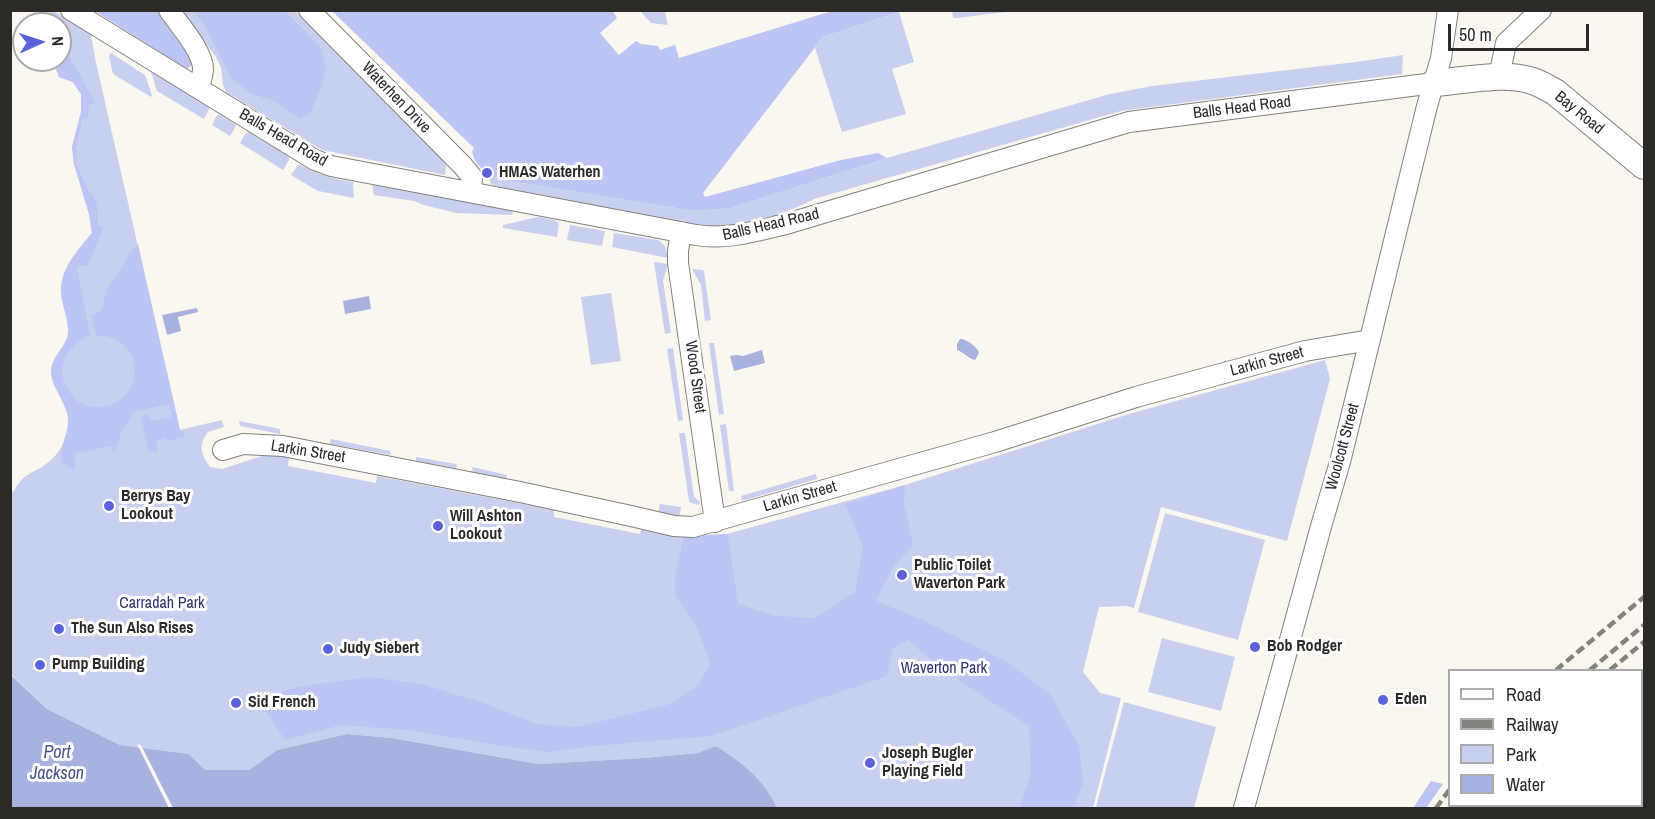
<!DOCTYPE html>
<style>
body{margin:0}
#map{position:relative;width:1655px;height:819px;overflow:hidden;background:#f9f7ef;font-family:"Archivo Narrow",sans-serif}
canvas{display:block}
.frame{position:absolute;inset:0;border:12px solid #2b2a27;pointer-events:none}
.legend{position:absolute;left:1448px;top:669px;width:195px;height:138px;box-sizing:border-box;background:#fff;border:2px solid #aaaaa9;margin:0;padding:8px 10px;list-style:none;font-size:18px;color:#2b2a27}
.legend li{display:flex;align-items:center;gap:12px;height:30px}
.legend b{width:30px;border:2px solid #aaaaa9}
.north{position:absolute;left:12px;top:12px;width:60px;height:60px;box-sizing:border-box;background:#fff;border:2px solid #aaaaa9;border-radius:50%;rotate:87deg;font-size:16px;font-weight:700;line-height:24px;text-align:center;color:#2b2a27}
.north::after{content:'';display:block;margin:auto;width:21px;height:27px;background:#5b62d9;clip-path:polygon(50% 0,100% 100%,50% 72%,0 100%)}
.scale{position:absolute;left:1448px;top:24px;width:141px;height:27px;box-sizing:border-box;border:3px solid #2b2a27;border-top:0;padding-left:8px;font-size:18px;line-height:21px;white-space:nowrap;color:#2b2a27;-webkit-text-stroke:4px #fff;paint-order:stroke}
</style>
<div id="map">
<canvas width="1655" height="819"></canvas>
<div class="frame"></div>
<ul class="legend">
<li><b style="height:8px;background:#fff"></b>Road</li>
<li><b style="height:8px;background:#85837e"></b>Railway</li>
<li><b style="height:16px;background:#c9cfee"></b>Park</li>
<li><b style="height:16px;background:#a9b2df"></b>Water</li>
</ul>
<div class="north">N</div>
<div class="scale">50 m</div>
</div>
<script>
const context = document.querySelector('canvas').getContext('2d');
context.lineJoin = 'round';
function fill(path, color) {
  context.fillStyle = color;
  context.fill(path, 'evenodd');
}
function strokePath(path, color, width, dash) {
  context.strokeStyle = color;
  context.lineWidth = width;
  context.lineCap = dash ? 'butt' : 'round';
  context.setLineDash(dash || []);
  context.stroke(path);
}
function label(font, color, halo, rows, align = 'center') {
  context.font = font + ' "Archivo Narrow",sans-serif';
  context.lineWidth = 6;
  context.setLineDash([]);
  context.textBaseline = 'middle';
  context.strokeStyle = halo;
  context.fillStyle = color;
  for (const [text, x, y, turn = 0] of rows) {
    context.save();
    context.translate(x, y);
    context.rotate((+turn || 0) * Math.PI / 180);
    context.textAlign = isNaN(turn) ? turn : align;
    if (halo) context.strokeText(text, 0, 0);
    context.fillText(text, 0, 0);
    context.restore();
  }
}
fill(new Path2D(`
 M 44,11 L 54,11 L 91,35 L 96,63 L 180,430 L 222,420 L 224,427 L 208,432 C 198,444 201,455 210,467 L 222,469 L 268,454 L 289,458 L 288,466 L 376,483 L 377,476 L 554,510 L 554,517 L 640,534 L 642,527 L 684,536 L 727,534 L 905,485 L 1129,414 L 1325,360 L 1330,379 L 1287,541 L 1161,507 L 1134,608 L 1126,606 L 1099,607 L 1083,672 L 1100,693 L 1121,698 L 1093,808 L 777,808 L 774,803 L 715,746 L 698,753 L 644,758 L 538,764 L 392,738 L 347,734 L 277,750 L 249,770 L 205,770 L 189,754 L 120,745 L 47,709 L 11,674 L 10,492 L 14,491 C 25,470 38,473 52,459 C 59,453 66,440 68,431 C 73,410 55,394 52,375 C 49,359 62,351 67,338 C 70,329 66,315 64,306 C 56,273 72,257 92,233 L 89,214 L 74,164 L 72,147 L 81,112 L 81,94 L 73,82 L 59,77 L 53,60 L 60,60 L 60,24 L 46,24 Z
 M 182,11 L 295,11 L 447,157 L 445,175 L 322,150 L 226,92 L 223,85 L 221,68 L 216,57 Z
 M 640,11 L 667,11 L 665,12 L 668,25 L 651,23 Z
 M 952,11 L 952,10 L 1014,11 L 957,18 L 953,18 Z
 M 899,12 L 914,62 L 892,69 L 906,114 L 842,132 L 815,48 L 823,37 Z
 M 111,53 L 145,75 L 152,95 L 151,97 L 113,74 L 109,56 Z
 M 1403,55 L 1402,74 L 1121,111 L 814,199 C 784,215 750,225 716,227 C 705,228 694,226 684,225 L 492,185 L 485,172 L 497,179 L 695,211 L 731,208 L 887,158 L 1110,94 L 1152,86 L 1356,62 Z
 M 151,72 L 154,72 L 209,106 L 209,109 L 204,119 L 157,91 Z
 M 217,115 L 220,115 L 235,124 L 236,126 L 230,136 L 212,125 Z
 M 249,132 L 289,156 L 289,160 L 283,170 L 240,143 L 246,133 Z
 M 298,165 L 301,165 C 318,175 334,179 353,182 L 354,198 L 318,191 L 291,175 Z
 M 372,185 L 513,210 L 514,210 L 512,215 L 456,213 L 424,205 L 414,201 L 374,195 Z
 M 538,217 L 554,220 L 559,223 L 557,237 L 503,228 L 503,225 Z
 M 570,225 L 605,231 L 602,246 L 567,240 Z
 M 614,233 L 658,240 L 665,246 L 668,258 L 612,247 Z
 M 654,262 L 668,264 L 663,281 L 671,333 L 665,334 Z
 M 692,269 L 703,270 L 704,272 L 711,320 L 705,321 L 701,285 Z
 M 611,293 L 621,361 L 591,365 L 581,297 Z
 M 709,343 L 714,343 L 724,414 L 719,415 Z
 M 673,348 L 683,420 L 678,421 L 667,349 Z
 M 239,421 L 280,429 L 280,434 L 240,426 Z
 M 726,424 L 734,491 L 729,491 L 720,425 Z
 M 679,433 L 685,433 L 694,497 L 700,502 L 699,505 L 691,503 L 689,501 Z
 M 331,439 L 390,451 L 391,455 L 330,444 Z
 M 416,457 L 456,464 L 457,467 L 455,468 L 416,461 Z
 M 472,467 L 507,475 L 506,479 L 473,472 Z
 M 816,474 L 817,479 L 742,501 L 741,496 Z
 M 660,504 L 681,507 L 679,519 L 658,515 Z
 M 1165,513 L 1265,540 L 1238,640 L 1138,612 Z
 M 1162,638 L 1235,657 L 1221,711 L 1148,692 Z
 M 1124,702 L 1216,727 L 1194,808 L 1103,808 L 1096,807 Z
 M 1643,718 L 1644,720 L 1644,797 L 1642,798 L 1642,719 Z
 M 1518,806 L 1620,806 L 1611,808 L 1514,808 Z`), '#c9cfee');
fill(new Path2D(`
 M 95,11 L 157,11 L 192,60 L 192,65 L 187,69 Z
 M 193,11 L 285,11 L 321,48 L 326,67 L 321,88 L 310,113 L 301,119 L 274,101 L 252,94 L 232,79 L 204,24 Z
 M 332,11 L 613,11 L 617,18 L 600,33 L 619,55 L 636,41 L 641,44 L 658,46 L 660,50 L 675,45 L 679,58 L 832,11 L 899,11 L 899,12 L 823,37 L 703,193 L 705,197 L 841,160 L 878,153 L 887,158 L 731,208 L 695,211 L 497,179 C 485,172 474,165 472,151 L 474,148 Z
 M 60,39 L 95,103 L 89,104 L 88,118 L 82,119 L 77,145 L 76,163 L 86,187 L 94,197 L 97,206 L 98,225 L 103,228 L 88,265 L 77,267 L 90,335 C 68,345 53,369 69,391 C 75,401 84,407 95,407 C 145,410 151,337 96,335 L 91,316 L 102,311 L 107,288 L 119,273 L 129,253 L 138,244 L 180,430 L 183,430 L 185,437 L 166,441 L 166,438 L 156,441 L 158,453 L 148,450 L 141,416 L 149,414 L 151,421 L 172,417 L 169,404 L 134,412 L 120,435 L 116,449 L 113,452 L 112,446 L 75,453 L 75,471 L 62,463 C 58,447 69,435 68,419 C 67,402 51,388 51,371 C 52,356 67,346 68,334 C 69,319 62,307 61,293 C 60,268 78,251 92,233 L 89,214 L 74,164 L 72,147 L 81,112 L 81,94 L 73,82 L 59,77 L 53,60 L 60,60 Z
 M 905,485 L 904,504 L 913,545 L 893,567 L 876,601 L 918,618 L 1007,662 L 1049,693 L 1079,745 L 1083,783 L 1074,808 L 1020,808 L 1031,772 L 1029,726 C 988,699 945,673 908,640 L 892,649 L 887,676 L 711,736 L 594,746 L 548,752 L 503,746 L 407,730 L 341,725 L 285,740 L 258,699 L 298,687 L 370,677 L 420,684 L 481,702 L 537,724 L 578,727 L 671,704 L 699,685 L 710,663 L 696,625 L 676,596 L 675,577 L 684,536 L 728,534 L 738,604 L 775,616 L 815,618 L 855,592 L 863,547 L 845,504 Z
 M 1431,781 L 1443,784 L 1426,808 L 1413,808 Z`), '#bcc5f3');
fill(new Path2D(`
 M 369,296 L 371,309 L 345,314 L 343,301 Z
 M 197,308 L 198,312 L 178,317 L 181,331 L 167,335 L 162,315 Z
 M 960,339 C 965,338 976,346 979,352 L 978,355 L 975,360 C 967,358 964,352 957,350 L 957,344 Z
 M 762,350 L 765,363 L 734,371 L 730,356 L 736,355 L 743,356 Z
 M 10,674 L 47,709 L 120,745 L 189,754 L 205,770 L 249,770 L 277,750 L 347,734 L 392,738 L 538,764 L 644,758 L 698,753 L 715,746 C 741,761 764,780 777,808 L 11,808 Z`), '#a9b2df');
fill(new Path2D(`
 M 137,744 L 141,745 L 173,808 L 169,808 Z`), '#f9f7ef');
const minor = new Path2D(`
 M 71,10 L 315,160 L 331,166 L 696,235 C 728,240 756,231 786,224 L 1129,122 L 1434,83
 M 169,10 C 179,25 203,51 203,69 C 203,75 200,82 199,88
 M 309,10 L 463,166 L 472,177 L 471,192
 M 1499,77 L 1506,43 L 1541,10
 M 681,232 L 678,251 L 678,263 L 715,522
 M 223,450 L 243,444 L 283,446 L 520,492 L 631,516 L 674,526 L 693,527 L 995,442 L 1136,397 L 1305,351 L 1370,340
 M 1244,808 L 1322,523 L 1340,462 L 1427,106 L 1441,58 L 1448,10`);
const tertiary = new Path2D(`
 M 1434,83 C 1461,81 1503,72 1529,80 C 1538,82 1546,87 1555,92 L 1644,166`);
strokePath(minor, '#83817a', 22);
strokePath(tertiary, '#83817a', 28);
strokePath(minor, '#fff', 20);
strokePath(tertiary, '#fff', 26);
strokePath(new Path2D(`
 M 1556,670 L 1644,597
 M 1590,670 L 1644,625
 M 1610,670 L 1644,642
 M 1436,808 L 1450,789
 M 1459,808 L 1461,806
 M 1472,808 L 1475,806`), '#85837e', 4.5, [9, 4.5]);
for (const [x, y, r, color] of [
 [487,173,6,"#5b62d9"],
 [109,506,6,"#5b62d9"],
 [438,526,6,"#5b62d9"],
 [902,575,6,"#5b62d9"],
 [59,629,6,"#5b62d9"],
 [1255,647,6,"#5b62d9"],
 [328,649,6,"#5b62d9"],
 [40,665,6,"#5b62d9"],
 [1383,700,6,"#5b62d9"],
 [236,703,6,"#5b62d9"],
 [870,763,6,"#5b62d9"]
]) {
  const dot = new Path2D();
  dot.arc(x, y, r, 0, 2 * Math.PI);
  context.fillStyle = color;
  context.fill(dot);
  strokePath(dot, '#fff', 2);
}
label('16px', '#2b2a27', '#fff', [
 ["Waterhen Drive",396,98,46],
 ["Balls Head Road",1242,108,-7],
 ["Bay Road",1579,113,39],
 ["Balls Head Road",283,138,30],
 ["Balls Head Road",771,225,-13],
 ["Larkin Street",1267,362,-15],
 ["Wood Street",695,377,82],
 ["Woolcott Street",1343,447,-75],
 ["Larkin Street",308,452,9],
 ["Larkin Street",800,497,-16]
]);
label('bold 16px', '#2b2a27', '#fff', [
 ["HMAS Waterhen",499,173],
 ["Berrys Bay",121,497],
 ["Lookout",121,515],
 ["Will Ashton",450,517],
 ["Lookout",450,535],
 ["Public Toilet",914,566],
 ["Waverton Park",914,584],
 ["The Sun Also Rises",71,629],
 ["Bob Rodger",1267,647],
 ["Judy Siebert",340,649],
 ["Pump Building",52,665],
 ["Eden",1395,700],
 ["Sid French",248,703],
 ["Joseph Bugler",882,754],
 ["Playing Field",882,772]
], 'left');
label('16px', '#2e336b', '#fff', [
 ["Carradah Park",162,604],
 ["Waverton Park",944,669]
]);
label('italic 18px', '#4a528c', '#fff', [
 ["Port",57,753],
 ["Jackson",57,774]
]);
</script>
